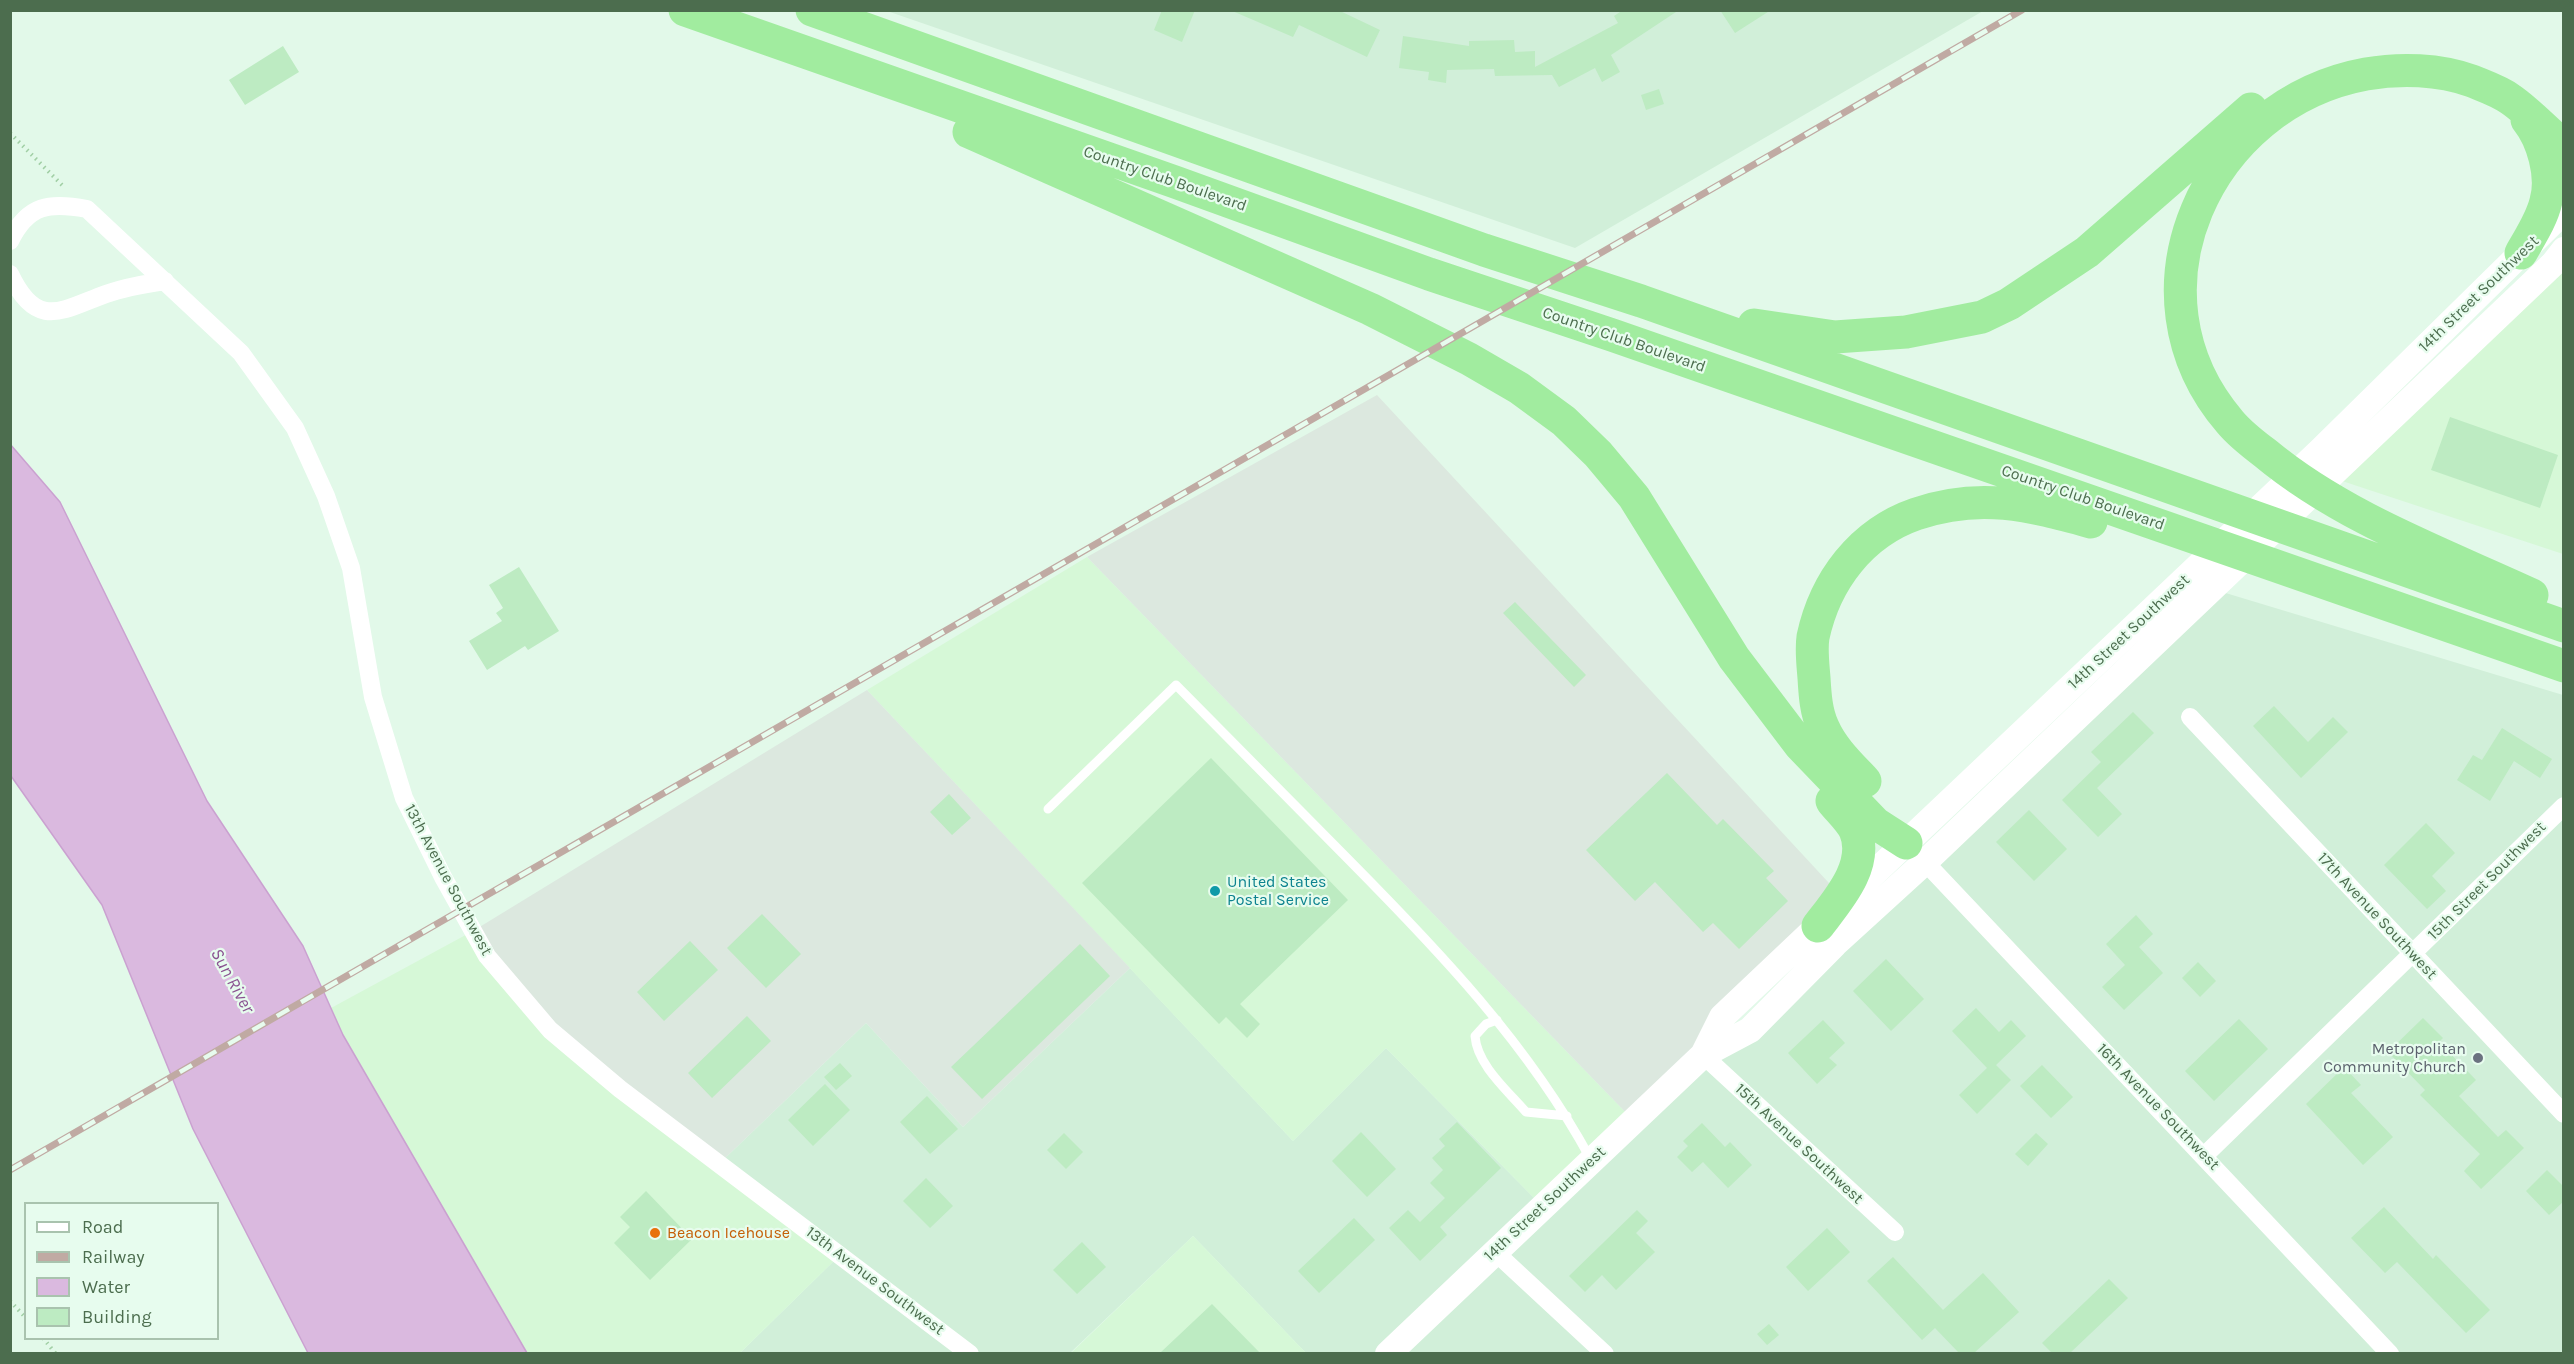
<!DOCTYPE html>
<style>
body{margin:0}
#map{position:relative;width:2574px;height:1364px;overflow:hidden;background:#e2f9e9;font-family:Karla,sans-serif}
canvas{display:block}
.frame{position:absolute;inset:0;border:12px solid #4c6d4e;pointer-events:none}
.legend{position:absolute;left:24px;top:1202px;width:195px;height:138px;box-sizing:border-box;background:#e7fcee;border:2px solid #a9c3ae;margin:0;padding:8px 10px;list-style:none;font-size:18px;color:#4c6d4e}
.legend li{display:flex;align-items:center;gap:12px;height:30px}
.legend b{width:30px;border:2px solid #a9c3ae}
</style>
<div id="map">
<canvas width="2574" height="1364"></canvas>
<div class="frame"></div>
<ul class="legend">
<li><b style="height:8px;background:#fff"></b>Road</li>
<li><b style="height:8px;background:#c0aaa3"></b>Railway</li>
<li><b style="height:16px;background:#dab9df"></b>Water</li>
<li><b style="height:16px;background:#bdebc2"></b>Building</li>
</ul>
</div>
<script>
const context = document.querySelector('canvas').getContext('2d');
context.lineJoin = 'round';
function fill(path, color) {
  context.fillStyle = color;
  context.fill(path, 'evenodd');
}
function strokePath(path, color, width, dash) {
  context.strokeStyle = color;
  context.lineWidth = width;
  context.lineCap = dash ? 'butt' : 'round';
  context.setLineDash(dash || []);
  context.stroke(path);
}
function label(font, color, halo, rows, align = 'center') {
  context.font = font + ' Karla,sans-serif';
  context.lineWidth = 4.5;
  context.setLineDash([]);
  context.textBaseline = 'middle';
  context.strokeStyle = halo;
  context.fillStyle = color;
  for (const [text, x, y, turn = 0] of rows) {
    context.save();
    context.translate(x, y);
    context.rotate((+turn || 0) * Math.PI / 180);
    context.textAlign = isNaN(turn) ? turn : align;
    if (halo) context.strokeText(text, 0, 0);
    context.fillText(text, 0, 0);
    context.restore();
  }
}
fill(new Path2D(`
 M 887,11 L 1983,11 L 1575,248 Z
 M 2219,591 L 2563,695 L 2563,1353 L 1306,1353 L 1193,1236 L 1070,1353 L 740,1353 L 840,1255 L 719,1164 L 866,1023 L 963,1127 L 1130,968 L 1293,1141 L 1386,1048 L 1542,1206 L 1750,1030 Z`), '#d1efd9');
fill(new Path2D(`
 M 2563,250 L 2563,554 L 2330,477 Z
 M 1087,557 L 1633,1120 L 1542,1206 L 1386,1048 L 1293,1141 L 867,690 Z
 M 473,931 L 487,956 L 840,1255 L 740,1353 L 527,1353 L 343,1035 L 331,1008 Z
 M 1193,1236 L 1306,1353 L 1070,1354 Z`), '#d6f8d7');
fill(new Path2D(`
 M 1377,395 L 1841,896 L 1633,1120 L 1087,557 Z
 M 867,690 L 1130,968 L 963,1127 L 866,1023 L 719,1164 L 550,1030 L 473,931 Z`), '#dce8df');
const water = new Path2D(`
 M 10,444 L 60,502 L 207,801 L 303,946 L 343,1035 L 527,1353 L 308,1353 L 193,1129 L 102,905 L 11,776 Z`);
fill(water, '#dab9df');
strokePath(water, '#caa1d0', 1.5);
fill(new Path2D(`
 M 1162,10 L 1195,10 L 1182,42 L 1154,30 Z
 M 1230,10 L 1338,10 L 1380,30 L 1367,57 L 1299,25 L 1293,37 Z
 M 1623,10 L 1679,10 L 1611,55 L 1620,72 L 1602,82 L 1595,68 L 1559,87 L 1552,75 L 1495,76 L 1494,69 L 1447,70 L 1446,83 L 1428,80 L 1429,72 L 1399,68 L 1403,36 L 1469,46 L 1469,41 L 1514,40 L 1515,52 L 1535,51 L 1535,67 L 1618,23 L 1614,16 Z
 M 1720,10 L 1771,10 L 1735,33 Z
 M 283,46 L 299,72 L 245,105 L 229,80 Z
 M 1659,89 L 1664,104 L 1646,110 L 1641,95 Z
 M 2450,417 L 2558,455 L 2540,508 L 2431,470 Z
 M 519,567 L 559,631 L 528,650 L 525,646 L 487,670 L 469,641 L 502,621 L 496,613 L 503,608 L 489,585 Z
 M 1515,602 L 1586,675 L 1574,687 L 1503,613 Z
 M 2274,706 L 2308,742 L 2333,717 L 2348,732 L 2301,778 L 2253,726 Z
 M 2133,712 L 2154,733 L 2097,788 L 2122,814 L 2098,837 L 2062,800 L 2101,762 L 2091,752 Z
 M 2502,728 L 2552,759 L 2540,778 L 2514,761 L 2490,801 L 2457,780 L 2473,755 L 2482,760 Z
 M 1211,758 L 1348,900 L 1240,1004 L 1260,1024 L 1247,1038 L 1226,1017 L 1219,1024 L 1082,883 Z
 M 1667,773 L 1717,825 L 1723,819 L 1774,871 L 1766,878 L 1788,901 L 1739,949 L 1713,923 L 1703,932 L 1655,882 L 1635,901 L 1586,850 Z
 M 949,794 L 971,818 L 952,835 L 930,812 Z
 M 2029,810 L 2067,849 L 2034,881 L 1996,842 Z
 M 2426,823 L 2455,853 L 2432,876 L 2446,891 L 2427,909 L 2384,865 Z
 M 762,914 L 801,954 L 766,988 L 727,948 Z
 M 2136,915 L 2153,934 L 2139,947 L 2163,973 L 2124,1010 L 2102,987 L 2125,965 L 2106,944 Z
 M 690,941 L 718,970 L 664,1021 L 637,992 Z
 M 1080,944 L 1110,976 L 982,1099 L 951,1067 Z
 M 1886,959 L 1924,999 L 1891,1031 L 1853,991 Z
 M 2198,962 L 2216,981 L 2200,997 L 2182,978 Z
 M 1976,1008 L 1999,1032 L 2011,1020 L 2026,1036 L 1996,1065 L 2011,1080 L 1977,1114 L 1959,1095 L 1987,1068 L 1952,1031 Z
 M 747,1016 L 771,1041 L 712,1098 L 688,1073 Z
 M 2423,1018 L 2443,1038 L 2439,1042 L 2476,1080 L 2459,1096 L 2498,1137 L 2506,1130 L 2524,1148 L 2481,1189 L 2464,1171 L 2480,1154 L 2420,1095 L 2425,1090 L 2388,1052 Z
 M 2239,1019 L 2268,1049 L 2214,1101 L 2185,1071 Z
 M 1823,1020 L 1845,1043 L 1829,1058 L 1837,1065 L 1817,1084 L 1788,1053 Z
 M 840,1063 L 852,1076 L 836,1090 L 824,1077 Z
 M 2042,1065 L 2073,1097 L 2051,1118 L 2020,1086 Z
 M 2344,1067 L 2361,1085 L 2351,1093 L 2393,1137 L 2363,1165 L 2306,1104 Z
 M 825,1084 L 850,1110 L 813,1146 L 788,1120 Z
 M 927,1096 L 958,1129 L 930,1154 L 900,1122 Z
 M 1457,1122 L 1501,1168 L 1440,1227 L 1447,1235 L 1420,1261 L 1389,1228 L 1408,1210 L 1420,1222 L 1445,1198 L 1430,1183 L 1443,1170 L 1432,1158 L 1445,1146 L 1439,1139 Z
 M 1702,1123 L 1725,1147 L 1730,1142 L 1752,1165 L 1728,1188 L 1703,1162 L 1692,1172 L 1677,1157 L 1688,1146 L 1683,1141 Z
 M 1361,1132 L 1396,1169 L 1367,1197 L 1332,1161 Z
 M 1064,1133 L 1083,1152 L 1066,1169 L 1047,1150 Z
 M 2036,1133 L 2048,1144 L 2028,1166 L 2015,1154 Z
 M 2547,1170 L 2564,1187 L 2564,1201 L 2549,1215 L 2526,1191 Z
 M 926,1178 L 953,1206 L 930,1228 L 903,1201 Z
 M 646,1191 L 692,1239 L 650,1280 L 614,1243 L 630,1227 L 620,1217 Z
 M 2384,1207 L 2433,1259 L 2436,1255 L 2490,1310 L 2466,1333 L 2397,1262 L 2385,1273 L 2351,1238 Z
 M 1637,1210 L 1648,1221 L 1636,1233 L 1655,1252 L 1616,1290 L 1602,1275 L 1585,1292 L 1569,1276 Z
 M 1354,1218 L 1375,1240 L 1319,1293 L 1298,1271 Z
 M 1827,1228 L 1850,1252 L 1808,1291 L 1786,1267 Z
 M 1082,1242 L 1106,1267 L 1077,1294 L 1053,1270 Z
 M 1893,1257 L 1943,1310 L 1983,1273 L 2019,1312 L 1974,1353 L 1959,1353 L 1935,1328 L 1922,1340 L 1867,1281 Z
 M 2109,1279 L 2128,1298 L 2070,1353 L 2052,1353 L 2042,1343 Z
 M 1212,1304 L 1260,1353 L 1160,1353 Z
 M 1769,1324 L 1779,1335 L 1767,1345 L 1757,1334 Z`), '#bdebc2');
strokePath(new Path2D(`
 M 10,133 L 65,188
 M 10,1301 L 26,1318
 M 43,1338 L 56,1354`), '#a1cfa5', 4, [1.5, 4.5]);
strokePath(new Path2D(`
 M 1048,809 L 1176,685 C 1233,743 1291,801 1348,859 C 1439,951 1528,1044 1590,1158
 M 1497,1020 L 1486,1024 L 1475,1036 C 1477,1065 1508,1091 1526,1112 L 1567,1116`), '#fff', 9);
strokePath(new Path2D(`
 M 10,241 C 28,204 50,202 87,209 L 241,353 L 295,428 L 326,496 L 351,568 L 373,697 L 404,798 L 443,877 L 487,956 L 550,1030 L 620,1089 L 970,1354
 M 10,274 C 37,331 62,310 106,294 C 125,287 145,284 165,281
 M 2190,717 L 2564,1114
 M 1925,862 L 2390,1354
 M 1703,1055 L 1895,1232
 M 2204,1156 L 2564,806
 M 1494,1251 L 1605,1354`), '#fff', 18);
strokePath(new Path2D(`
 M 1703,1055 L 1722,1017 L 2320,451 L 2557,218 L 2564,214
 M 1388,1354 L 1703,1055 L 1750,1030 L 1835,944 L 1925,862 L 2553,264 L 2564,250`), '#fff', 26);
strokePath(new Path2D(`
 M 685,10 L 1175,182 L 1429,274 L 1612,335 L 2564,666
 M 812,10 L 1484,250 L 1641,301 L 2564,626
 M 969,132 L 1370,309 L 1469,359 L 1519,388 L 1564,421 L 1598,454 L 1634,497 L 1734,658 L 1800,745 L 1875,823 L 1906,843
 M 2521,253 C 2530,237 2542,219 2546,201 C 2553,176 2543,140 2527,120
 M 1754,325 L 1835,337 L 1906,332 L 1982,317 L 2009,304 L 2087,252 L 2251,109
 M 2532,595 C 2441,553 2342,517 2265,453 C 2253,444 2240,434 2230,422 C 2119,293 2207,103 2366,74 C 2400,68 2439,69 2472,81 C 2484,86 2499,91 2510,99 C 2529,112 2546,131 2564,146
 M 1865,781 C 1849,764 1832,748 1823,727 C 1816,712 1815,695 1814,678 C 1813,665 1811,650 1813,637 C 1825,581 1861,533 1916,514 C 1980,492 2029,505 2091,522
 M 1818,926 C 1837,901 1870,865 1855,830 C 1850,820 1839,810 1832,801`), '#a1ec9f', 33);
const rail = new Path2D(`
 M 10,1170 L 2022,10`);
strokePath(rail, '#c0aaa3', 7);
strokePath(rail, '#e7fcee', 4.5, [14]);
for (const [x, y, r, color] of [
 [1215,891,6,"#0f9aa8"],
 [2478,1058,6,"#6b7280"],
 [655,1233,6,"#e8710a"]
]) {
  const dot = new Path2D();
  dot.arc(x, y, r, 0, 2 * Math.PI);
  context.fillStyle = color;
  context.fill(dot);
  strokePath(dot, '#e7fcee', 2);
}
label('16px', '#4c6d4e', '#e7fcee', [
 ["Country Club Boulevard",1165,179,19],
 ["14th Street Southwest",2479,294,-44],
 ["Country Club Boulevard",1624,340,19],
 ["Country Club Boulevard",2083,498,19],
 ["14th Street Southwest",2129,632,-43],
 ["13th Avenue Southwest",448,880,62],
 ["15th Street Southwest",2487,881,-45],
 ["17th Avenue Southwest",2377,916,47],
 ["16th Avenue Southwest",2158,1107,46],
 ["15th Avenue Southwest",1799,1144,43],
 ["14th Street Southwest",1545,1204,-43],
 ["13th Avenue Southwest",875,1281,37]
]);
label('16px', '#0d838f', '#e7fcee', [
 ["United States",1227,882],
 ["Postal Service",1227,900]
], 'left');
label('16px', '#5b616d', '#e7fcee', [
 ["Metropolitan",2466,1049],
 ["Community Church",2466,1067]
], 'right');
label('16px', '#c56008', '#e7fcee', [
 ["Beacon Icehouse",667,1233]
], 'left');
label('italic 18px', '#8a5291', '#e7fcee', [
 ["Sun River",232,981,61]
]);
</script>
